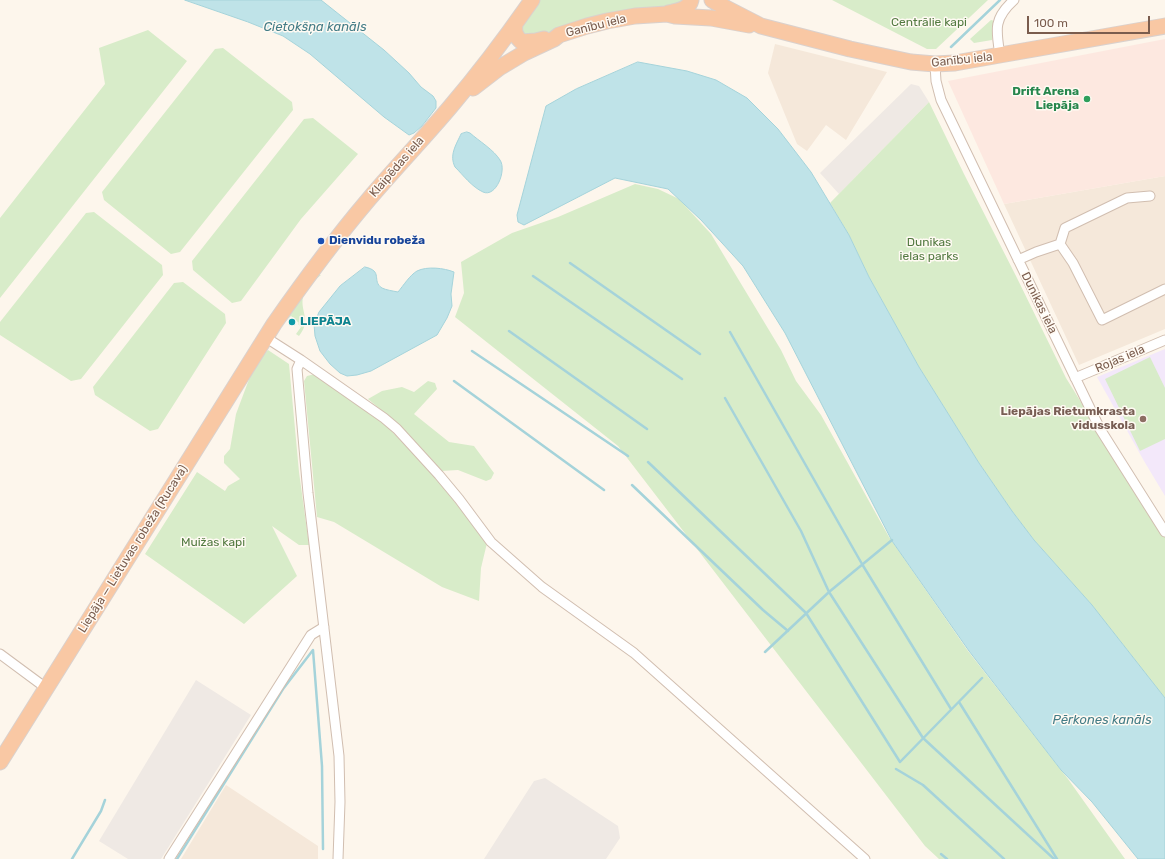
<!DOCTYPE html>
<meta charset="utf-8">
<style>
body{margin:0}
#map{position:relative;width:1165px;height:859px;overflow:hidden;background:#fdf6ec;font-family:Rubik,sans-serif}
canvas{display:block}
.scale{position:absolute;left:1027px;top:16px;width:123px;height:18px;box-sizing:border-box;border:2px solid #7a5c4d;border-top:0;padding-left:5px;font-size:12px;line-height:14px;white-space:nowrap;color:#7a5c4d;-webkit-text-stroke:3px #fffaf3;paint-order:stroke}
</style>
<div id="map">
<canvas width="1165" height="859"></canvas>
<div class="scale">100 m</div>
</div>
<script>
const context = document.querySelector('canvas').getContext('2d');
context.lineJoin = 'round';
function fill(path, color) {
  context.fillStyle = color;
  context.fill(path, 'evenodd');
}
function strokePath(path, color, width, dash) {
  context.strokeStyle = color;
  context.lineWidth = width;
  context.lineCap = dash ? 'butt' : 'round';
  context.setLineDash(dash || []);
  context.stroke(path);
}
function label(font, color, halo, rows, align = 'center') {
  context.font = font + ' Rubik,sans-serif';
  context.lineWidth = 3;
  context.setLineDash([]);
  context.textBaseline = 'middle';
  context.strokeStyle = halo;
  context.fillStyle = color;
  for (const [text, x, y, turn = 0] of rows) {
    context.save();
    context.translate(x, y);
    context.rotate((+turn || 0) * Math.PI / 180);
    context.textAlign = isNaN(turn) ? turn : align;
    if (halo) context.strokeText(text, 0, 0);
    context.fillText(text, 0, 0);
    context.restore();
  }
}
fill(new Path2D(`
 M 775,44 L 887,72 L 846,140 L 826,125 L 807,151 L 797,144 L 768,73 Z
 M 1165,176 L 1165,329 L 1079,365 L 1004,204 Z
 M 226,785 L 318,846 L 318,859 L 181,859 Z`), '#f5e8da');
fill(new Path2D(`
 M 1165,39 L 1165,176 L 1004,204 L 948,81 Z`), '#fde8e0');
fill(new Path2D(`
 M 911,84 L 919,86 L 929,102 L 839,194 L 820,173 Z
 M 196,680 L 251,715 L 161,859 L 128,859 L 99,841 Z
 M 545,778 L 618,826 L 620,838 L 606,859 L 484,859 L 534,781 Z`), '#efe9e4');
fill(new Path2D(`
 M 1165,349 L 1165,496 L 1144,461 L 1097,377 Z`), '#f3e8fa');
fill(new Path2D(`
 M 538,0 L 685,0 L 682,3 L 544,34 L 531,36 L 521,34 L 521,24 Z
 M 832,0 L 988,0 L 936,49 L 927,49 Z
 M 991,20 L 995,21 L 992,40 L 974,43 L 970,39 Z
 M 148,30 L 187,61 L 0,298 L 0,218 L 105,84 L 99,48 Z
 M 223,48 L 292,102 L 293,110 L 180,252 L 171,254 L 104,200 L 102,192 L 215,49 Z
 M 929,102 L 964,174 L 1016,276 L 1066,378 L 1165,537 L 1165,698 L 1092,605 L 1034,540 L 1012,511 L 979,463 L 919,367 L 869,277 L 849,235 L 830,203 Z
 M 313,118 L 358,154 L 301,219 L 241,301 L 232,303 L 193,270 L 192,261 L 304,119 Z
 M 635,184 L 658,189 L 679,199 L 711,234 L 781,350 L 796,381 L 821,415 L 889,537 L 968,651 L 1068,779 L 1125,859 L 939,859 L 925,846 L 618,446 L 455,317 L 464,293 L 461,262 L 512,233 L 558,217 Z
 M 94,212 L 162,265 L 163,275 L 81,379 L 71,381 L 0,335 L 0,322 L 86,213 Z
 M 316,275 L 321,275 C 314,281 305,288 303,297 C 300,312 312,320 299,336 L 296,334 L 301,327 L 298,324 L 299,323 L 291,316 L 284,323 L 282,322 Z
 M 183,282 L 225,314 L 226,323 L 158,429 L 150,431 L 95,395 L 93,387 L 174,283 Z
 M 268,350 L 289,364 L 299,472 L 309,545 L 299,545 L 272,526 L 297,576 L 244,624 L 145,554 L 197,472 L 225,491 L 228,486 L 240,479 L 224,463 L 224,456 L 230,449 L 236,414 L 254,366 Z
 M 1150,357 L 1165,388 L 1165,439 L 1140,451 L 1105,379 Z
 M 315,374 L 381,420 L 436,478 L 487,543 L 481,568 L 479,601 L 442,587 L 334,522 L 317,517 L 304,381 L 307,376 Z
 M 428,381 L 435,383 L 437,389 L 414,414 L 449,442 L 474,446 L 494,473 L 491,479 L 486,481 L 458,470 L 441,471 L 387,415 L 368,399 L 382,391 L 402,387 L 414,392 Z`), '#d8ecc9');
const water = new Path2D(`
 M 185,0 L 321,0 L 384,50 L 409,73 L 421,87 L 433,96 L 436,101 L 436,108 L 422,126 L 414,133 L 409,135 L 384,117 L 310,54 L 283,36 L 248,22 Z
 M 638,62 L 687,71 L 716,80 L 747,98 L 778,129 L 811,172 L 849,235 L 869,277 L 919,367 L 979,463 L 1012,511 L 1034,540 L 1092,605 L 1165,698 L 1165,859 L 1138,859 L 1092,802 L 1061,770 L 969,651 L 892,541 L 785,333 L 743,266 L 701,220 L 668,189 L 615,178 L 524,225 L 518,222 L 517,215 L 546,106 L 576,89 Z
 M 467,132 L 470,133 C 479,141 494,150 500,160 C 507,170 496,198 483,192 C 472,187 463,175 455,167 C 449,155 456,145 461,134 Z
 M 365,267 C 384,271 371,281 382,288 C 386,290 393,291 398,292 C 403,286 410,275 417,271 C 427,266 444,268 454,272 L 451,294 L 452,306 L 447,318 L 437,335 L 371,371 L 357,375 L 347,376 L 340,373 L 330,364 L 320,351 L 315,336 L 314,324 L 319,312 L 340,286 Z`);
fill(water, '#bfe3e8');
strokePath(water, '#a5d3da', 1);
strokePath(new Path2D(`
 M 951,47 L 1000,0
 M 570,263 L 700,354
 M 533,276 L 682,379
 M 509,331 L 647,429
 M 730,332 L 862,564 L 951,709
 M 472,351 L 628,456
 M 454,381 L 604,490
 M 725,398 L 801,531 L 829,592 L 923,738 L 1054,859
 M 648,462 L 806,613 L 900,762 L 982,678
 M 632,485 L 763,610 L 788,631
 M 765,652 L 829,592 L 892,540
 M 959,702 L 1057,859
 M 896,769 L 923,785 L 1004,859
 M 941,854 L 947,859
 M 72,859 L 101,811 L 105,800
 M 177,859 L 283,689 L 313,650 L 322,766 L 323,849`), '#a5d3da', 2.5);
const minor = new Path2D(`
 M 1000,55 C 996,30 993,19 1014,0
 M 935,64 L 936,81 L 941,100 L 1100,429 L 1165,532
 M 1060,244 L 1065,228 L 1127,198 L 1150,196
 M 1018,260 L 1036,252 L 1060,244 L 1073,263 L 1102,320 L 1165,289
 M 265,337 L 301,360 L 384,418 L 397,429 L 439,475 L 459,499 L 491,542 L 542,587 L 634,653 L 865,859
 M 301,360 L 297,369 L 308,493 L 339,756 L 340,802 L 338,859
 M 1075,378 L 1165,340
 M 0,654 L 46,688
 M 169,859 L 311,635 L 324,627`);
const trunk = new Path2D(`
 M 712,0 L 726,8 L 761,26 L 850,49 L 911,62 L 935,64 L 955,63 L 1000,55 L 1165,26
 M 668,13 C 677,11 689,10 691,0
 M 515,24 C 514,32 515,36 522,42 L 536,41 L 544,39
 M 473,88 L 499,68 L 524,53 L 554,39 L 559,35 L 587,26 L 607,21 L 635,16 L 667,14 L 675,16 L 711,18 L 749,25
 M 0,762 L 274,324 C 304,281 335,239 369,199 C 396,167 425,137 451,106 C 480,72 507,36 532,0`);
strokePath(minor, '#d1beb0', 11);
strokePath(trunk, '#dad1cd', 17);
strokePath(minor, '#fff', 9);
strokePath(trunk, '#f9c8a4', 15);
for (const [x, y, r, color] of [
 [1087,99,4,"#2e9e5b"],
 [321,241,4,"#1a4fb4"],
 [292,322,4,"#0f9aa8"],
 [1143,419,4,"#8d6e63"]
]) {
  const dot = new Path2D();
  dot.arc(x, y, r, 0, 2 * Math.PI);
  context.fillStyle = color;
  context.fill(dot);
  strokePath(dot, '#fffaf3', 1.5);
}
label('12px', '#537a41', '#fffaf3', [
 ["Centrālie kapi",929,23],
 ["Dunikas",929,243],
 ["ielas parks",929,257],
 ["Muižas kapi",213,543]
]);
label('12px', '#7a5c4d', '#fffaf3', [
 ["Ganību iela",596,26,-14],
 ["Ganību iela",962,60,-6],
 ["Klaipēdas iela",397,167,-49],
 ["Dunikas iela",1039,303,64],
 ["Rojas iela",1120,359,-23],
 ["Liepāja — Lietuvas robeža (Rucava)",133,549,-58]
]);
label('bold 12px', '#27864d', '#fffaf3', [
 ["Drift Arena",1079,92],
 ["Liepāja",1079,106]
], 'right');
label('bold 12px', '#164399', '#fffaf3', [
 ["Dienvidu robeža",329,241]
], 'left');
label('bold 12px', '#0d838f', '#fffaf3', [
 ["LIEPĀJA",300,322]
], 'left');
label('bold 12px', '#785e54', '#fffaf3', [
 ["Liepājas Rietumkrasta",1135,412],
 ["vidusskola",1135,426]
], 'right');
label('italic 13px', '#437c86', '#fffaf3', [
 ["Cietokšņa kanāls",315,27],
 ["Pērkones kanāls",1102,720]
]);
</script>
